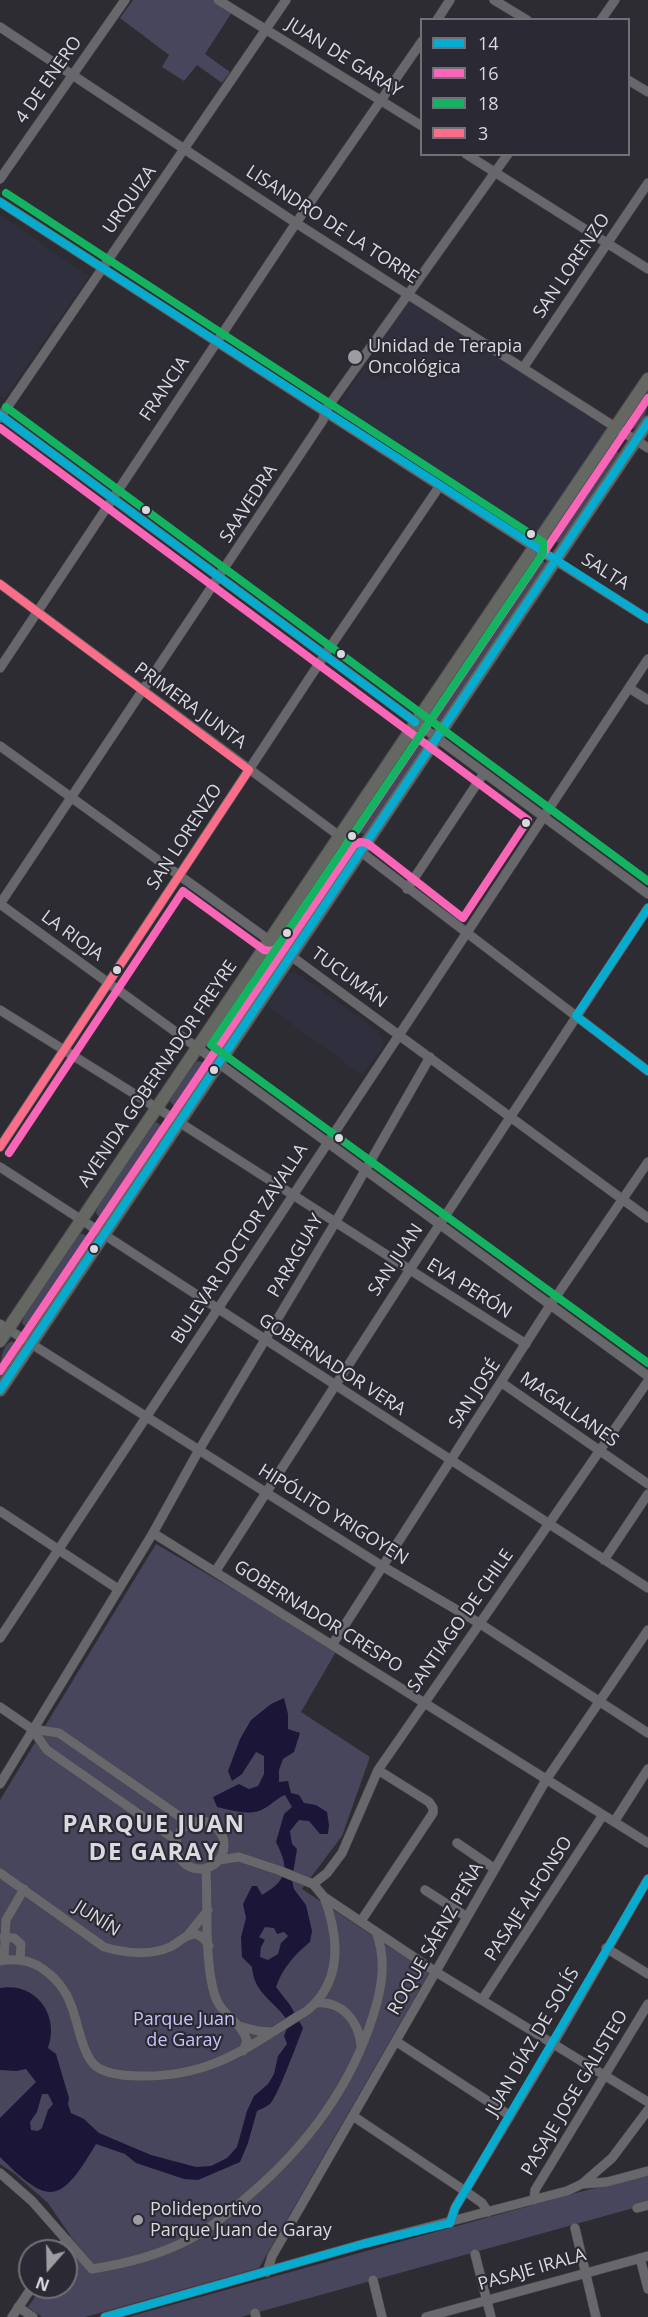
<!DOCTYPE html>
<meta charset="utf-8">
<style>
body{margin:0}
#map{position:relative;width:648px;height:2317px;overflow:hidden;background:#2d2c32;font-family:"Open Sans",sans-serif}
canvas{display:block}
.legend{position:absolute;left:420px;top:18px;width:210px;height:138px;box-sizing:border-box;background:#2b2a34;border:2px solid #717078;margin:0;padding:8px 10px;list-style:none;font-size:18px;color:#d9d9df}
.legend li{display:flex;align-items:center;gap:12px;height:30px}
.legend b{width:30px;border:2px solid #717078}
.north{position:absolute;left:18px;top:2239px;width:60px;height:60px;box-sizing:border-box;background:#2b2a34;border:2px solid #717078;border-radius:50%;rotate:200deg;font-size:16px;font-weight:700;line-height:24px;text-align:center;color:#d9d9df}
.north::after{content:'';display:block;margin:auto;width:21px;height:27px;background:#9d9ca2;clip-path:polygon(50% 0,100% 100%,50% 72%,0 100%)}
</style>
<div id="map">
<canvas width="648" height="2317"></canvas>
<ul class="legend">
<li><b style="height:8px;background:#06acd0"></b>14</li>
<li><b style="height:8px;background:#fa66b7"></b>16</li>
<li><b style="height:8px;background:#13b361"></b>18</li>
<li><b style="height:8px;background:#fb6d88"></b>3</li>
</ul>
<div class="north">N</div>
</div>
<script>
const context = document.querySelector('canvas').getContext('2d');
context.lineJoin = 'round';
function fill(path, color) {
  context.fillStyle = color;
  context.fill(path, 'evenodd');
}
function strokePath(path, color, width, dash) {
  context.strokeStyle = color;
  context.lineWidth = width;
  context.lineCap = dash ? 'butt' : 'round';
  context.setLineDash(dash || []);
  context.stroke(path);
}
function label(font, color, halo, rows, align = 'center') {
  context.font = font + ' "Open Sans",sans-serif';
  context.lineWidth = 4.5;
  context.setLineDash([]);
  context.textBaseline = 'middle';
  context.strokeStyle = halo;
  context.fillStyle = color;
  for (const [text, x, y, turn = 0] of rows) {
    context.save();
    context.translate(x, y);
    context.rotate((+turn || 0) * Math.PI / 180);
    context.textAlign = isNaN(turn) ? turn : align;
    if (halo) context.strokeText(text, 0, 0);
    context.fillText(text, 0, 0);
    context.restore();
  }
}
fill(new Path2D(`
 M 0,215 L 89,276 L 4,399 L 0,396 Z
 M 414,301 L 603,424 L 605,430 L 534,539 L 529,540 L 337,414 L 336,409 L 364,368 L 386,381 L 401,358 L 379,344 L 407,302 Z
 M 289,973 L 297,973 L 378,1031 L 384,1045 L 362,1075 L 267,1006 Z`), '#302f3d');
fill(new Path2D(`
 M 133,0 L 212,0 L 232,12 L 205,54 L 230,72 L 222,83 L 197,65 L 184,81 L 162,67 L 169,55 L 120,18 Z
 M 648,386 C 648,402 648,423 633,429 L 628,427 L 625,420 Z
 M 611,446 L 620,454 L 559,544 L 551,537 L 553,530 L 608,447 Z
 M 535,557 L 539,557 L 547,564 L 438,725 C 432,726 428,723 425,718 Z
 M 411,737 L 422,741 L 423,748 L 366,834 L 359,833 L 354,827 L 356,821 Z
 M 338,846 L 348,850 L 349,858 L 293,943 L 286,943 L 281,936 L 283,930 Z
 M 270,953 L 277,958 L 278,965 L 222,1050 L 214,1050 L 209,1044 L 211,1038 L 266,954 Z
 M 197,1061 L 206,1063 L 209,1071 L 186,1105 L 181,1109 L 175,1108 L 170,1101 L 172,1096 Z
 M 156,1122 L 163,1127 L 164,1134 L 112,1216 L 108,1219 L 101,1219 L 96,1213 L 98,1206 L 153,1123 Z
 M 80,1233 L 90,1237 L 91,1244 L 35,1330 L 27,1329 L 22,1323 L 24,1317 Z
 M 12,1341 L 18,1347 L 18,1350 L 0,1380 C 0,1366 0,1346 12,1341 Z
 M 156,1544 L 337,1650 L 301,1712 L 370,1757 L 342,1836 L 302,1889 L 429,1973 L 259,2268 L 85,2317 L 42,2317 L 28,2307 L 42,2287 L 66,2287 L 66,2252 L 74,2241 L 48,2203 L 15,2174 L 0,2164 L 0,1800 Z
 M 648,2176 L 648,2204 L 241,2317 L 128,2317 L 587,2190 Z`), '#47465c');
fill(new Path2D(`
 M 284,1698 L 288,1714 L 288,1729 L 300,1733 L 294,1752 L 283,1759 L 279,1770 L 279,1782 L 288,1781 L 291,1793 L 299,1795 L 304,1803 L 316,1805 L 327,1812 L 329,1825 L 328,1834 L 320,1834 L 309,1821 L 299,1820 L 290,1831 L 292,1844 L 297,1849 L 292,1880 L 294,1889 L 306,1905 L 312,1931 L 310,1942 C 295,1954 282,1969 276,1987 L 290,2005 L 303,2028 C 298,2041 277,2098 270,2104 C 266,2107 261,2109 257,2111 L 248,2143 L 240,2162 L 198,2180 L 184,2179 L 136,2163 L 125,2154 L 96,2144 C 60,2205 49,2206 0,2157 L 0,2118 L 36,2082 L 26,2069 L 16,2071 L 0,2070 L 0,1988 C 36,1982 60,2015 48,2048 L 56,2054 L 69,2098 L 68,2104 L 71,2113 L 84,2119 L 99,2133 L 151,2155 L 196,2167 L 211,2166 L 227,2158 L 237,2147 L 247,2111 L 254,2096 L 268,2084 L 274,2074 L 278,2056 L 287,2044 L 284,2036 L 289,2023 C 276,2001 254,1995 252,1967 L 242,1957 L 241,1937 L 246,1918 L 243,1904 L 252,1886 L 257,1886 L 262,1895 C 289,1879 289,1868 276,1842 L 284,1814 L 292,1807 L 285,1795 C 277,1798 272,1804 265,1808 C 252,1817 231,1810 217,1807 L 213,1797 L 239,1784 L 249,1789 L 258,1786 L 264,1774 L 264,1756 L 256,1752 L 242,1774 L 232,1781 L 228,1771 L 240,1739 L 251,1720 L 271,1704 ZM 265,1927 L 274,1928 L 277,1934 L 284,1932 L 288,1936 L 281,1943 L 278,1954 L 268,1960 L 260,1957 L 261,1947 L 265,1940 L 259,1937 ZM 42,2094 L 48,2094 L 53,2104 L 48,2110 L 42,2128 L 38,2131 L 31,2130 L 30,2122 L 37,2112 Z`), '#1b1637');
const minor = new Path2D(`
 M 218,0 L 422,126
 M 494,0 L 527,20
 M 437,20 L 450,0
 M 601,20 L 615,0
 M 0,27 L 296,223 L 648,448
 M 628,80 L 648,92
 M 466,154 L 648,269
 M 0,179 L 125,0
 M 0,202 L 534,547 L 648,619
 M 523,368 L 648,183
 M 0,415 L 648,894
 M 0,418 L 286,0
 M 0,584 L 361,852 L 648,1071
 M 0,668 L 296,223 L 422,41
 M 629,688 L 648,700
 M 0,746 L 291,956 L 648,1218
 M 407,889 L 484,773
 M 0,904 L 323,420 L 325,411 L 508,154
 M 0,904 L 648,1376
 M 0,1010 L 157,1108 L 526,1344
 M 0,1147 L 324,656 L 439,487
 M 0,1167 L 648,1588
 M 0,1324 L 382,1566 L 479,1623 L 648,1733
 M 502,1383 L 648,1484
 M 0,1511 L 118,1589
 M 153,1533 L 648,1843
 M 604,1560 L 648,1494
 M 215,1572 L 409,1271 L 648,908
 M 0,1638 L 648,659
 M 332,1645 L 551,1304 L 648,1162
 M 0,1707 L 32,1729 L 47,1750 L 176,1840
 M 32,1729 L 59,1733 L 179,1816 L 187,1824
 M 0,1784 L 153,1533 L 199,1450 L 335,1223 L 430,1057
 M176 1845a24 24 0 1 1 48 0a24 24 0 1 1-48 0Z
 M 614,1822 L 648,1769
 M 457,1843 L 495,1869
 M 219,1860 L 239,1857 L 278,1870 L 313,1884 L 324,1897 L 436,1972 L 648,2102
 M 206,1869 C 208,1906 204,1962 215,1996 C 221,2015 242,2022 247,2041 L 243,2051
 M 0,1873 L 104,1947 C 124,1953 150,1956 170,1947 C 178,1943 186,1934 195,1934 C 202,1935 206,1941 209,1946
 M 313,1884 L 327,1873 L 342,1853 L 378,1770 L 648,1381
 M 425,1890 L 467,1917
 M 361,1921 L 433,1813 L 433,1808 L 429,1802 L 378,1770
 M 187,1936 L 208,1910
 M 4,1937 L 14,1938 L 21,1944 L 20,1960
 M 606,1948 L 648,1974
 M 4,1960 L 6,1920 L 24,1889
 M 0,1961 C 13,1958 29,1960 40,1967 C 54,1976 65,1988 71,2005 C 78,2021 82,2057 97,2067 C 109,2075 127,2076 141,2076 C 214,2077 250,2045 308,2010 C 343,1980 339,1937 324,1897
 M 482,2000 L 603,1815
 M 317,2003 C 342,2001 359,2021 361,2046
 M 239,2026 L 258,2031 L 272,2032
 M 397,2042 L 509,2115
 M 353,2116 L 465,2191 L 482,2203 L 488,2212
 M 0,2173 L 32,2201 L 92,2269 C 124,2264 159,2255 188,2240 C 210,2229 229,2213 247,2197 C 305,2148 350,2089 373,2016 C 382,1988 387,1960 376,1932
 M 582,2184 L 612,2158 L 648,2110
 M 534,2200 L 535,2190 L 648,2004
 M 637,2208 L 648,2205
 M 450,2223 L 455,2208 L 553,2044 L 648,1879
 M 575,2228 L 596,2317
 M 57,2251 L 67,2240
 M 475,2254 L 491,2317
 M 640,2258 L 648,2289
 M 267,2272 L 272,2256 L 546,1780 L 648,1630
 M 373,2280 L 382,2317
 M 18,2307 L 33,2317
 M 255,2313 L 256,2317
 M 12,2317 L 32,2287
 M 105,2317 L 363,2244 L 567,2191 L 582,2184 L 607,2182 L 648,2171
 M 426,2317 L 648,2256`);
const major = new Path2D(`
 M 0,1341 C 216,1020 431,699 648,379
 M 0,1390 L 648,422`);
strokePath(minor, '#49494d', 10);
strokePath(major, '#49494d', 14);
strokePath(minor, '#68686c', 9);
strokePath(major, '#656762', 12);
strokePath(new Path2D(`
 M 0,202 L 648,619
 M 0,415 L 415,722
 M 648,908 L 576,1016 L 648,1071
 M 0,1390 L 648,422
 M 105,2317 L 363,2244 L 450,2223 L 455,2208 L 648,1879`), '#06acd0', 8);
strokePath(new Path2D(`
 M 0,428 L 528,820 L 463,918 L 367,843 L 360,842 L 354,845 L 0,1371
 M 9,1153 L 183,891 L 264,950 L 271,951 L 277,948 L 648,398`), '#fa66b7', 8);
strokePath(new Path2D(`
 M 6,193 L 543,542 L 543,553 L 211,1045 L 648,1363
 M 6,407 L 648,881`), '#13b361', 8);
strokePath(new Path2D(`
 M 0,584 L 249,770 L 0,1147`), '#fb6d88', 8);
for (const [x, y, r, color] of [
 [355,357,8,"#9d9ca2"],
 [146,510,5,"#d9d9df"],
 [531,534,5,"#d9d9df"],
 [341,654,5,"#d9d9df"],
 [526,823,5,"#d9d9df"],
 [352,836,5,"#d9d9df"],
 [287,933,5,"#d9d9df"],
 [117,970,5,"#d9d9df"],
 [214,1070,5,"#d9d9df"],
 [339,1138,5,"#d9d9df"],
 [94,1249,5,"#d9d9df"],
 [138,2220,6,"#9d9ca2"]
]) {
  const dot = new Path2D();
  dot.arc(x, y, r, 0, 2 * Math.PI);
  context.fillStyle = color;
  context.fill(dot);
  strokePath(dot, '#2b2a34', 2);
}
label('18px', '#d9d9df', '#2b2a34', [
 ["JUAN DE GARAY",344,58,32],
 ["4 DE ENERO",49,80,-55],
 ["URQUIZA",130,200,-55],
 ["LISANDRO DE LA TORRE",332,225,33],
 ["SAN LORENZO",572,266,-56],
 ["FRANCIA",165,389,-56],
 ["SAAVEDRA",249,504,-57],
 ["SALTA",605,572,32],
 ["PRIMERA JUNTA",190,706,36],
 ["SAN LORENZO",185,837,-57],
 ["LA RIOJA",72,936,36],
 ["TUCUMÁN",349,978,36],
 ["AVENIDA GOBERNADOR FREYRE",158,1074,-56],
 ["BULEVAR DOCTOR ZAVALLA",240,1244,-57],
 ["PARAGUAY",296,1256,-60],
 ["SAN JUAN",396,1260,-56],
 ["EVA PERÓN",469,1289,32],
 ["GOBERNADOR VERA",332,1365,33],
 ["SAN JOSÉ",475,1394,-57],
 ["MAGALLANES",569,1410,35],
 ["HIPÓLITO YRIGOYEN",333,1515,32],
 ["GOBERNADOR CRESPO",318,1617,32],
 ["SANTIAGO DE CHILE",461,1621,-55],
 ["PASAJE ALFONSO",529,1899,-57],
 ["JUNÍN",97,1919,32],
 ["ROQUE SÁENZ PEÑA",436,1939,-60],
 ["JUAN DÍAZ DE SOLÍS",533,2042,-60],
 ["PASAJE JOSE GALISTEO",575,2093,-59],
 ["PASAJE IRALA",532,2270,-16]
]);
label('18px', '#d9d9df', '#2b2a34', [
 ["Unidad de Terapia",368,347],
 ["Oncológica",368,368],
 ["Polideportivo",150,2210],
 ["Parque Juan de Garay",150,2231]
], 'left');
label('18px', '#c5c4fb', '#2b2a34', [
 ["Parque Juan",184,2020],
 ["de Garay",184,2041]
]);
context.letterSpacing = '1.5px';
label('bold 24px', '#d9d9df', '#2b2a34', [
 ["PARQUE JUAN",154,1825],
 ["DE GARAY",154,1853]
]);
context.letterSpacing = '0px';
</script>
